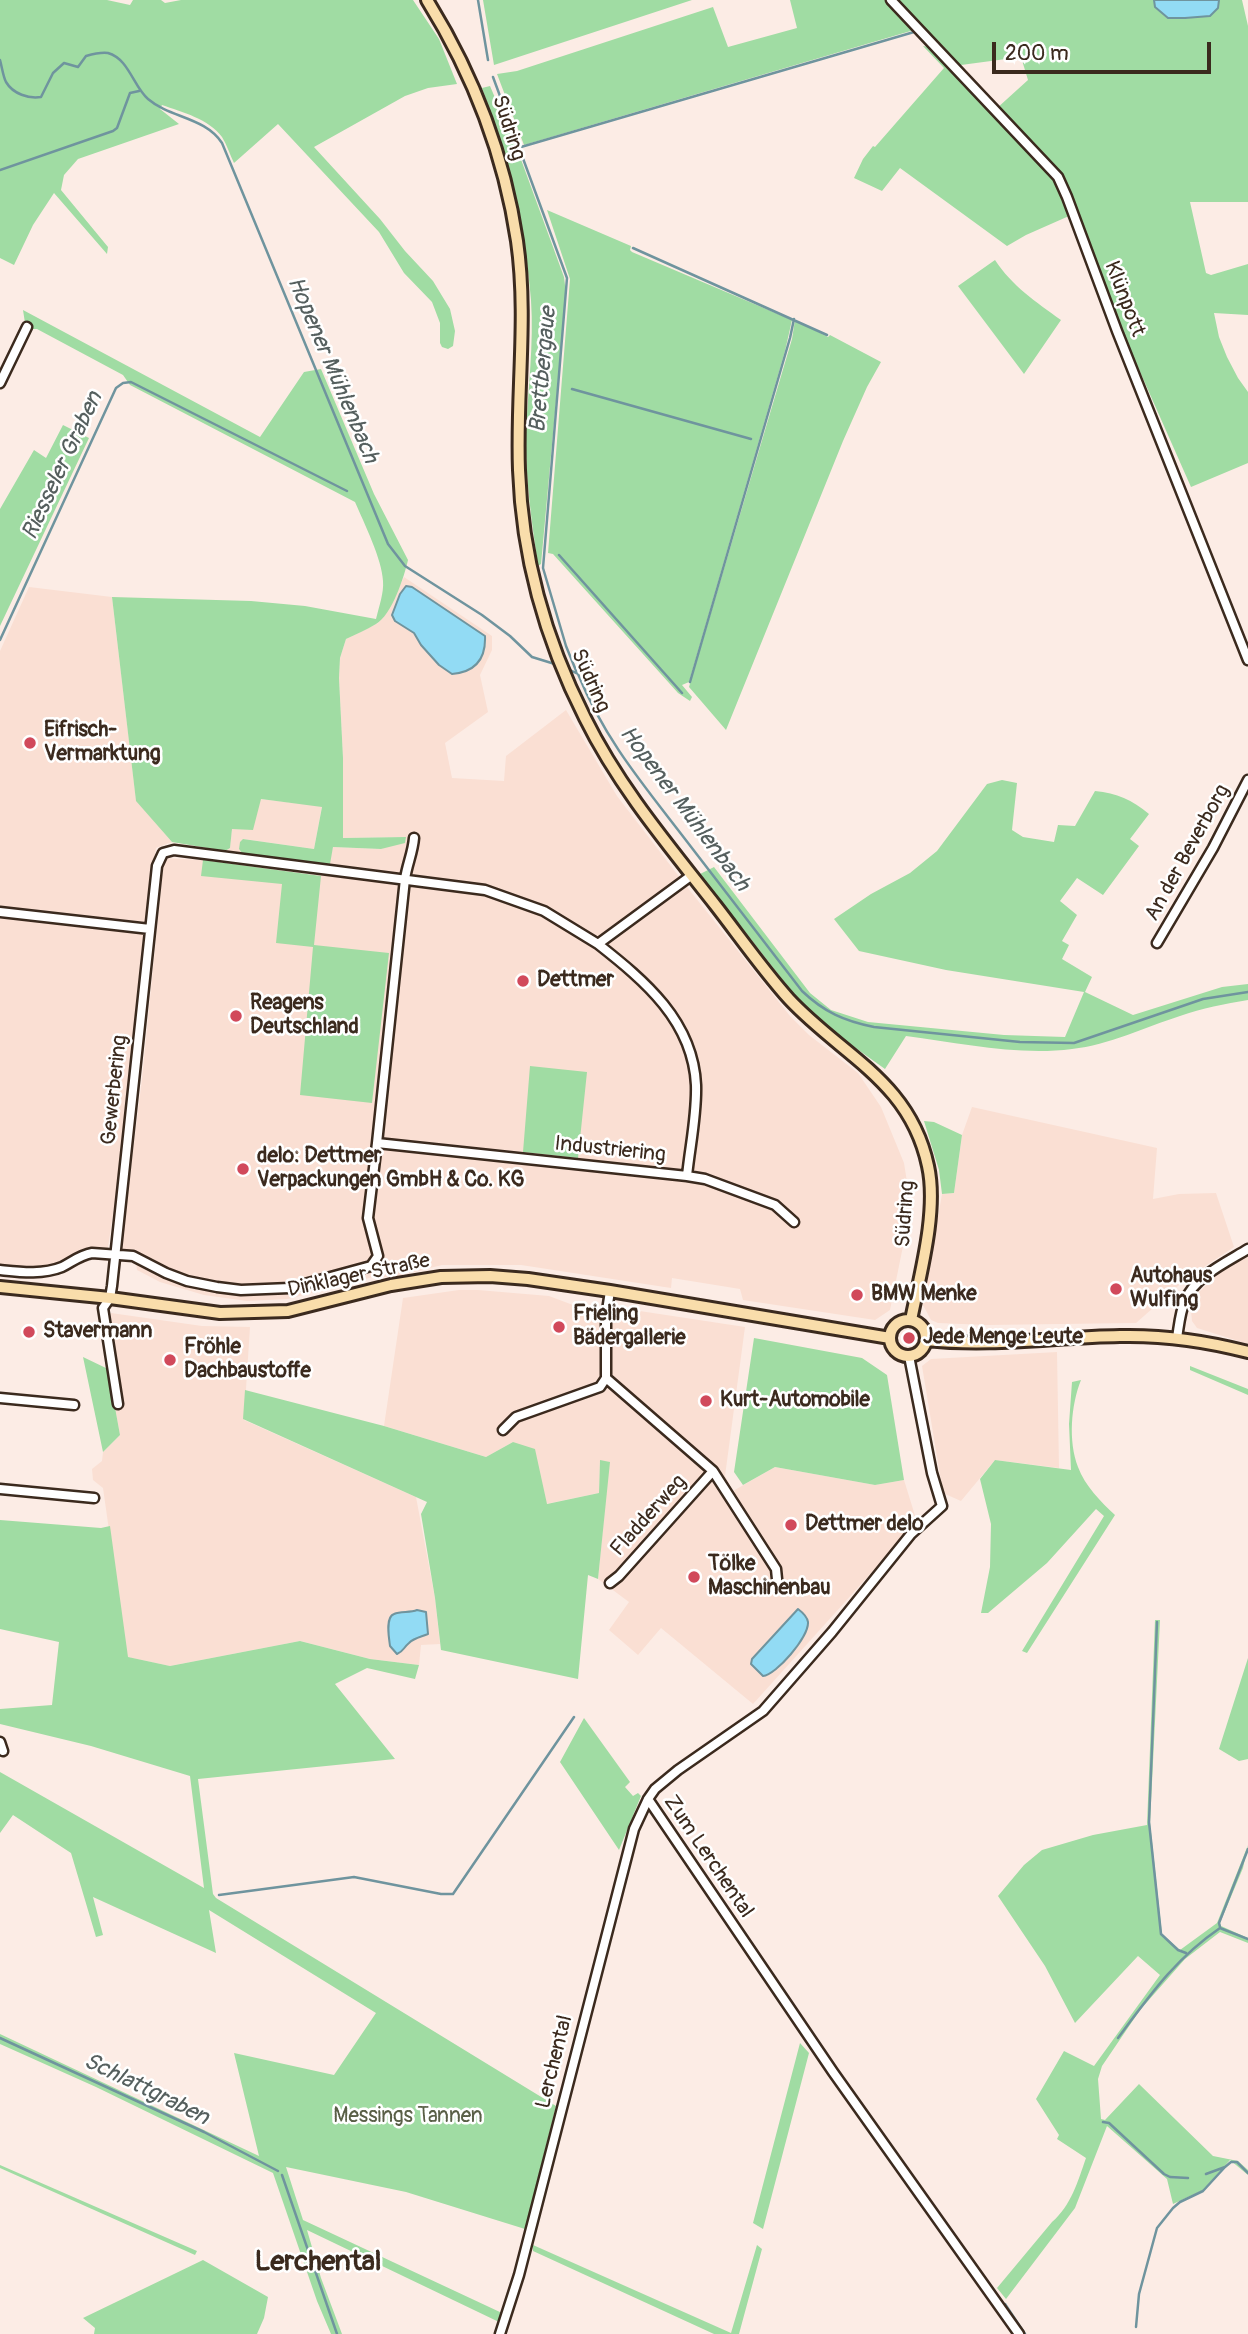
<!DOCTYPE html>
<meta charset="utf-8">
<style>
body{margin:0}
#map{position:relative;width:1248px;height:2334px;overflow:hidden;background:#fcece5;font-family:Pangolin,sans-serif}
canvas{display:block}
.scale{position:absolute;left:992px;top:42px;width:219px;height:32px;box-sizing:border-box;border:4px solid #3b2a1e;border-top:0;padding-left:9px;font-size:21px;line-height:24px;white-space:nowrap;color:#3b2a1e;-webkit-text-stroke:5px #fff;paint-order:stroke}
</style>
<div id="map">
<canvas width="1248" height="2334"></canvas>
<div class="scale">200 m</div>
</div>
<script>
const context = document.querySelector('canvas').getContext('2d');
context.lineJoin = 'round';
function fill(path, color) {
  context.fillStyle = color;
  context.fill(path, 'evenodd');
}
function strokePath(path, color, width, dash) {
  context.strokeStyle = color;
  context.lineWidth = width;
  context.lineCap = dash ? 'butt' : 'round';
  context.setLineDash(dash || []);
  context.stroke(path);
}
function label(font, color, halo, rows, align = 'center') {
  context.font = font + ' Pangolin,sans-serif';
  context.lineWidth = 5;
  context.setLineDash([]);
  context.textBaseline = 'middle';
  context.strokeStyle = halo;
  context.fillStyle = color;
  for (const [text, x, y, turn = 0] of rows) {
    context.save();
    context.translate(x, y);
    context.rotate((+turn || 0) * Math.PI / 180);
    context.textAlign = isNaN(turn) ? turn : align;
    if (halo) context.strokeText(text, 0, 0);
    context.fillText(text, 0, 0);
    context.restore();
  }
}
fill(new Path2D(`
 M 404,577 L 492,636 L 492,650 L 480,675 L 488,712 L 445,743 L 452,778 L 504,781 L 506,756 L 566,710 L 617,796 L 687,887 L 790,1016 L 809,1035 L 858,1073 L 881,1107 L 904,1163 L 911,1207 L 890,1310 L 875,1320 L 743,1300 L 740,1289 L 672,1278 L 671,1288 L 521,1265 L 442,1265 L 394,1277 L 373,1277 L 288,1299 L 247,1301 L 204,1295 L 160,1282 L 137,1270 L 136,1262 L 120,1257 L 142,1079 L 164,858 L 203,860 L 321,876 L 329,864 L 333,847 L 381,849 L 405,837 L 343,838 L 343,758 L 339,678 L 340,658 L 346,639 L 378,623 L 385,615 Z
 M 29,587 L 112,597 L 136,800 L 172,842 L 156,848 L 143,937 L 118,1179 L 106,1261 L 89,1258 L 62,1272 L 39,1277 L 24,1278 L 0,1276 L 0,651 Z
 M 260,799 L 322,806 L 314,849 L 244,839 L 239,849 L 242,853 L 225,851 L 230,848 L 232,828 Z
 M 972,1107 L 1157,1148 L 1153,1199 L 1179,1194 L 1216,1193 L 1234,1247 L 1186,1279 L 1136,1323 L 986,1325 L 938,1323 L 931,1320 L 923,1305 L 942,1194 L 954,1193 L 962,1135 Z
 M 1248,1255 L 1248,1344 L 1197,1328 L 1192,1321 L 1191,1311 L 1192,1301 L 1198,1293 L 1217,1275 Z
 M 459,1290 L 478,1290 L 549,1296 L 597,1314 L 620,1308 L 745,1327 L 725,1476 L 733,1491 L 775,1467 L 875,1485 L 904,1480 L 917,1522 L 753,1704 L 661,1628 L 638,1655 L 609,1630 L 629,1602 L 598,1579 L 609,1462 L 600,1461 L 599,1493 L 546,1504 L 513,1442 L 486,1457 L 384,1426 L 403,1298 Z
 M 111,1313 L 202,1326 L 250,1327 L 244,1420 L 416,1497 L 435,1598 L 440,1644 L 421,1645 L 419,1665 L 370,1659 L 300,1641 L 170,1666 L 127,1657 L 103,1488 L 93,1480 L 92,1469 L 102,1461 L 103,1452 L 120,1435 L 108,1369 L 114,1368 L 109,1317 Z
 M 1057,1352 L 1059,1468 L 995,1460 L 961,1501 L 943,1493 L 922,1366 L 931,1359 Z`), '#fadfd3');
fill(new Path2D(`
 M 0,0 L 107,0 L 130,5 L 133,0 L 161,0 L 165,3 L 181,0 L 413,0 L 439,39 L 457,84 L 428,88 L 405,96 L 314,147 L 380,219 L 405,251 L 433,281 L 450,309 L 455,331 L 453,346 L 448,349 L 442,347 L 440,343 L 440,323 L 432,302 L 404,273 L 379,232 L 278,124 L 234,163 C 230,155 227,145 222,137 C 209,119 182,112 162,105 L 160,109 L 179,124 L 78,159 L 64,175 L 61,190 L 108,247 L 107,254 L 54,193 L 33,225 L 14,265 L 0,258 Z
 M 483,0 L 692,0 L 494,65 Z
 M 790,0 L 885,0 L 914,30 L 524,145 L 497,74 L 517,71 L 713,7 L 728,47 L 797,28 Z
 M 896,0 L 1242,0 L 1248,26 L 1248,202 L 1190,202 L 1206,273 L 1211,275 L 1248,264 L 1248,315 L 1214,313 L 1219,337 L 1227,357 L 1238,378 L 1248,392 L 1248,463 L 1191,487 L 1110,304 L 1101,305 L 1069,216 L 1026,235 L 1007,246 L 900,168 L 882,191 L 854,178 L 863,159 L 873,146 L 875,147 L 944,68 L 923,46 L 947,50 ZM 1021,57 L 1028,80 L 996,109 L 959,67 L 961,65 Z
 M 490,86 L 519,154 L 564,277 L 566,293 L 541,564 L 538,566 C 532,522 525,478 526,433 C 528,389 534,344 531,300 C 525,224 508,160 482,88 Z
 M 547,210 L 631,246 L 630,250 L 632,252 L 792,320 L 785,351 L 689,682 L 682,685 L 692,697 L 690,701 L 678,693 L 553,554 L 548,553 L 570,279 Z
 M 995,260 C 1012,286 1036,302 1061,320 L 1024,374 L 958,286 Z
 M 23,310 L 260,437 L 304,372 L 321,369 L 374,494 L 408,560 C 404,577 392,615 376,624 C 366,630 356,634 346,639 L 340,658 L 339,678 L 343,758 L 343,838 L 406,837 L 405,843 L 381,849 L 333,847 L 330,864 L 242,853 L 239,849 L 240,842 L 243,839 L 314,849 L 322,807 L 261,799 L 253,830 L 232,829 L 230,848 L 225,851 L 172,842 L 136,801 L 112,597 L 251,601 L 305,606 L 376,619 C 379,606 384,593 383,581 C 382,559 364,523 355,502 L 130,385 L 123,375 L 37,329 L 29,329 L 25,323 Z
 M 795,320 L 828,337 L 830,335 L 881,362 L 867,387 L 843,441 L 726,730 L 689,687 L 792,339 Z
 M 63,425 L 89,438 L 0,626 L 0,509 L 34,450 L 46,458 Z
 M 1002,780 L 1017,783 L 1012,830 L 1023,837 L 1054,842 L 1058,825 L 1075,826 L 1095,791 C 1117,793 1132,800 1149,814 L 1130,839 L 1139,846 L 1103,895 L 1077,878 L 1060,901 L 1077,915 L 1062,941 L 1069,945 L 1062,959 L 1092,977 L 1085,992 L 1133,1015 L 1222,987 L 1248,984 L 1248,1000 C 1225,1004 1202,1008 1180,1016 C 1145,1027 1109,1045 1072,1049 C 1018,1056 960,1043 906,1036 L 885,1069 L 822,1024 L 796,997 L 700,874 L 714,867 L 810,993 L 831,1010 L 868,1022 L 1004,1035 L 1065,1037 L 1084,992 L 946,970 L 859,951 L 834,919 L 871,894 L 910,873 L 937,851 L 987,784 Z
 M 203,860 L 321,876 L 314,945 L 389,953 L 372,1103 L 300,1095 L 313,947 L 276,943 L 282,884 L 201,876 Z
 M 530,1066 L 587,1072 L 578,1158 L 523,1152 Z
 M 924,1121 L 934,1122 L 962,1135 L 954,1193 L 942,1194 L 939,1170 Z
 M 754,1338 L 862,1358 L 887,1375 L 904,1480 L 875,1485 L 775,1467 L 743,1485 L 734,1472 Z
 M 83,1357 L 108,1369 L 120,1435 L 103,1452 Z
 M 1190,1366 L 1248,1389 L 1248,1395 L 1190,1370 Z
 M 1081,1380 C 1071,1405 1068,1441 1078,1467 C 1085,1486 1101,1502 1115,1515 L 1027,1653 L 1022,1651 L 1104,1516 L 1096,1509 L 1047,1563 L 988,1613 L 981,1613 L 990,1567 L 991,1524 L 980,1479 L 995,1460 L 1071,1470 L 1069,1424 L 1072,1382 Z
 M 245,1390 L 384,1426 L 486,1457 L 513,1442 L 535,1449 L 547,1504 L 599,1493 L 600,1460 L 610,1462 L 598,1579 L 588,1575 L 578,1679 L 441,1650 L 435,1598 L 421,1514 L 427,1502 L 243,1419 Z
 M 0,1520 L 101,1528 L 110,1526 L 128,1657 L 170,1666 L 300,1641 L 370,1659 L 419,1665 L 415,1679 L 367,1668 L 335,1684 L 395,1759 L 198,1779 L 213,1894 L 216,1898 L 556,2106 L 525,2229 L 406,2192 L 286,2167 L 303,2220 L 502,2313 L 499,2322 L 307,2230 L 321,2278 L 342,2334 L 331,2334 L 317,2301 L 273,2173 L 96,2087 L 0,2044 L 0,2034 L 259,2156 L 234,2053 L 334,2075 L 376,2013 L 209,1910 L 216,1953 L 93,1897 L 103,1935 L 96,1937 L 71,1853 L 13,1815 L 0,1833 L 0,1772 L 204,1888 L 190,1776 L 91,1746 L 0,1724 L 0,1709 L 52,1705 L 59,1642 L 0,1629 Z
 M 1155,1620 L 1160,1620 L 1150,1823 L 1162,1934 L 1180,1950 L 1217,1923 L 1248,1845 L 1243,1868 L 1220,1923 L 1221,1926 L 1248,1938 L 1248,1943 L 1220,1932 L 1185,1959 L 1140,2010 L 1102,2066 L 1098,2079 L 1101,2119 L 1105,2120 L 1139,2084 L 1213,2156 L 1238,2161 L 1248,2170 L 1248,2175 L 1230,2160 L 1203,2190 L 1173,2204 L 1167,2179 L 1107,2126 L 1075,2208 L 1006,2299 L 997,2288 L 1052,2222 C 1071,2206 1078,2181 1086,2158 L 1057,2139 L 1059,2135 L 1036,2099 L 1064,2051 L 1094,2066 L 1160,1975 L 1138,1956 L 1075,2023 L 1045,1966 L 998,1896 L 1024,1865 L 1042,1850 L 1093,1835 L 1147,1825 Z
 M 1248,1658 L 1248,1759 L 1239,1761 L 1219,1749 Z
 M 584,1718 L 630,1782 L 625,1787 L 633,1796 L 638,1793 L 641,1796 L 619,1850 L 560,1762 Z
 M 800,2043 L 809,2053 L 763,2229 L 753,2223 Z
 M 0,2165 L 197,2251 L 195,2255 L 0,2168 Z
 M 533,2245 L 731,2333 L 757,2245 L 762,2249 L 739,2334 L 714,2334 L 533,2251 Z
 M 203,2260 L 268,2297 L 264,2318 L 257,2334 L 94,2334 L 95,2328 L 83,2318 Z`), '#a0dca3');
const water = new Path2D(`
 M 1154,0 L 1219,0 L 1218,8 L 1210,16 L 1185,18 L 1168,18 L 1155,7 Z
 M 406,586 L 412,587 L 485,636 C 486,659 475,672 452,674 L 439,665 L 421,645 L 414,633 L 395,621 L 392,615 L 400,594 Z
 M 798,1609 C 802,1612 807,1616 808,1622 C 809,1637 776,1675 763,1676 L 751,1664 L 752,1659 Z
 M 417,1610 L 426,1612 L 428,1634 C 421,1637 414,1638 409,1643 C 403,1648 404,1651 397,1654 L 390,1646 C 389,1638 385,1617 394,1614 C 401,1611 410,1613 417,1610 Z`);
fill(water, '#92dbf4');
strokePath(water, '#6f949e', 2);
strokePath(new Path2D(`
 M 478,0 L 488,60
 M 0,60 C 2,67 3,76 6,82 C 13,94 29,99 41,97 L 53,73 L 64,63 L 78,67 L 86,56 C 93,54 101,52 108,53 C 129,59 133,86 148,99 C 170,118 205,117 222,143 L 388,544 L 405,566 L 482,615 L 510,636 L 532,657 L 558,665
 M 493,77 L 567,278 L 543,568 L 566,646 L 577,673
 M 521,147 L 914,32
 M 0,170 L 113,131 L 117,128 L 130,93 L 139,91
 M 633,248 L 827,335
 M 572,389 L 751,439
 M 559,555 L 682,693
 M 0,640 L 116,388 L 123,383 L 131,382 L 347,491
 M 568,669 L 578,674 C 605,740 642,783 685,839 C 724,890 763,940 802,991 C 824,1012 844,1021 874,1027 L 1020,1042 L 1074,1043 L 1203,999 L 1248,992
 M 690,682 L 790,338 L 794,319
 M 1157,1622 L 1149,1822 L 1161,1934 L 1178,1950 L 1186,1953
 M 219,1895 L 354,1877 L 441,1894 L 453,1894 L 574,1717
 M 1220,1927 L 1219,1923 L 1248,1849
 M 0,2038 L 204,2132 L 278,2171
 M 1118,2038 C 1150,1995 1176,1958 1220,1928 L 1248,1939
 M 1103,2122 L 1109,2123 L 1164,2174 L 1170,2177 L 1188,2178
 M 1206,2174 L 1225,2167 L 1231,2162 L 1237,2162 L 1248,2173
 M 282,2175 L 337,2334
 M 1005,2304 L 1025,2334
 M 1136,2327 L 1139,2294 L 1157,2228 L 1173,2208 L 1180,2202 L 1203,2191 L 1225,2167`), '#6f949e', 2.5);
const minor = new Path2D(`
 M 891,0 L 1058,177 L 1067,197 L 1117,331 L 1248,660
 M 0,383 L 27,327
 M 0,912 L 150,929
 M 1157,943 L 1213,848 L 1248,780
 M 598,944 C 645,981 693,1021 696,1085 C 697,1115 690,1146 687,1176 L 705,1179 L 775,1205 L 794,1222
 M 377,1143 L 405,879 C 407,865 413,852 414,838
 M 0,1270 C 20,1272 42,1275 62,1267 C 72,1262 80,1255 92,1253 L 133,1256 L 166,1273 L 187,1281 L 217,1287 L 241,1290 L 290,1288 L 371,1266 L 378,1256 L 368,1218 L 377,1143 L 687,1176
 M 1177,1338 C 1179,1326 1180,1312 1185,1301 C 1194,1277 1227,1262 1248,1249
 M 606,1378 L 713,1471 L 776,1569 L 778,1589
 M 0,1398 L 74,1405
 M 118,1404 L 103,1308 L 110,1298 L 112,1286 L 157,866 L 163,853 L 174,850 L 485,890 L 544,911 L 598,944 L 692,875
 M 503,1430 L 516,1417 L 600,1387 L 606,1378 L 606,1317 L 610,1291
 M 0,1489 L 94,1498
 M 610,1583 L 619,1576 L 713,1471
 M 0,1742 L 3,1751
 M 648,1799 L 833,2072 L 1019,2334
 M 500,2334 L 519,2275 L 634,1829 L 648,1799 L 655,1789 L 678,1770 L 763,1711 L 832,1632 L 911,1534 L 942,1506 L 932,1473 L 909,1356`);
const major = new Path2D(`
 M 427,0 C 473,74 504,154 517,241 C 528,317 516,394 519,470 C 522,556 546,641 585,718 C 619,787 669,846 716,906 C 740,937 763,970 789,999 C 842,1056 910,1081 928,1166 C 938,1211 920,1275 911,1320
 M 0,1287 L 110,1298 L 220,1313 L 288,1311 L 391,1285 L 441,1277 L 490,1276 L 528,1279 L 610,1291 L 890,1338
 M890 1338a18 18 0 1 1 36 0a18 18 0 1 1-36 0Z
 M 926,1340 C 991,1347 1055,1337 1120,1336 C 1163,1335 1206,1341 1248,1352`);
strokePath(minor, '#3b2a1e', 13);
strokePath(major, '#3b2a1e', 16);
strokePath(minor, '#fff', 8);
strokePath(major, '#f9ddab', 10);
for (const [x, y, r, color] of [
 [30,743,7,"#d1495b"],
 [523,981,7,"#d1495b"],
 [236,1016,7,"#d1495b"],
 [243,1169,7,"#d1495b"],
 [1116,1289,7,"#d1495b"],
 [857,1295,7,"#d1495b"],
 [559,1327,7,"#d1495b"],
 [29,1332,7,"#d1495b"],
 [909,1338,7,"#d1495b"],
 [170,1360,7,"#d1495b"],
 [706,1401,7,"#d1495b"],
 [791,1525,7,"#d1495b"],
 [694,1577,7,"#d1495b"]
]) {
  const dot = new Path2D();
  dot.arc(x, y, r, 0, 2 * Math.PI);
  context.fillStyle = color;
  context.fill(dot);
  strokePath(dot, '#fff', 2.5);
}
label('21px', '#3b2a1e', '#fff', [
 ["Südring",508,128,72],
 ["Klünpott",1124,299,69],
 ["Südring",590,681,66],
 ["An der Beverborg",1188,853,-61],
 ["Gewerbering",115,1090,-84],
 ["Industriering",610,1150,6],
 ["Südring",906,1214,-86],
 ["Dinklager Straße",359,1276,-12],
 ["Fladderweg",649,1516,-48],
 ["Zum Lerchental",708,1857,56],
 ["Lerchental",555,2062,-76]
]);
label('bold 21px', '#3b2a1e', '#fff', [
 ["Eifrisch-",44,731],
 ["Vermarktung",44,755],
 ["Dettmer",537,981],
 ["Reagens",250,1004],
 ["Deutschland",250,1028],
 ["delo: Dettmer",257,1157],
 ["Verpackungen GmbH & Co. KG",257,1181],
 ["Autohaus",1130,1277],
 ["Wulfing",1130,1301],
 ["BMW Menke",871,1295],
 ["Frieling",573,1315],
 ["Bädergallerie",573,1339],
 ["Stavermann",43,1332],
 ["Jede Menge Leute",923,1338],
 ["Fröhle",184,1348],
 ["Dachbaustoffe",184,1372],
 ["Kurt-Automobile",720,1401],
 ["Dettmer delo",805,1525],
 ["Tölke",708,1565],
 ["Maschinenbau",708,1589]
], 'left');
label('21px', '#595f46', '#fff', [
 ["Messings Tannen",408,2117]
]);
label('italic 23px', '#555f5e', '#fff', [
 ["Hopener Mühlenbach",332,370,67],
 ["Brettbergaue",544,370,-85],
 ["Riesseler Graben",63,466,-65],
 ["Hopener Mühlenbach",684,809,53],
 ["Schlattgraben",146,2090,26]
]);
label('bold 28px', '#3b2a1e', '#fff', [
 ["Lerchental",318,2263]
]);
</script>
